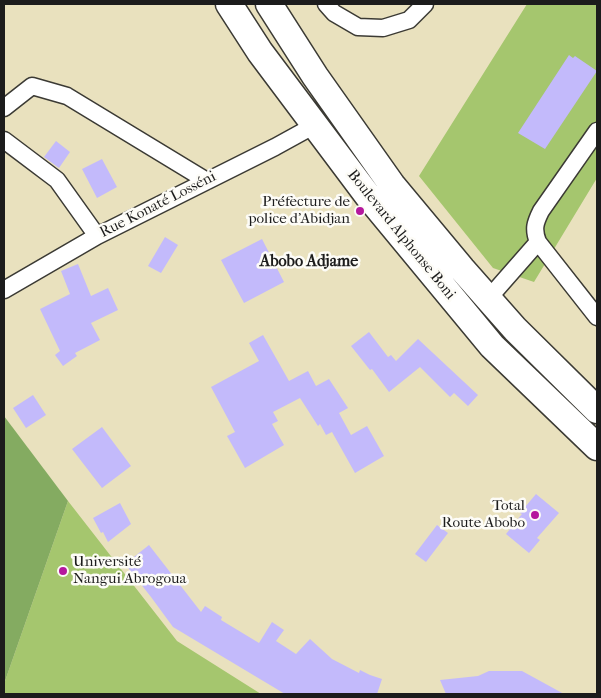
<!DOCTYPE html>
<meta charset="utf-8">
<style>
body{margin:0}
#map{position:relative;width:601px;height:698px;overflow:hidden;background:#e9e1be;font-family:"IM FELL French Canon",serif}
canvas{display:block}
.frame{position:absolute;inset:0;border:5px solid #1c1c1c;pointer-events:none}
</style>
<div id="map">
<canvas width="601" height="698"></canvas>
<div class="frame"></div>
</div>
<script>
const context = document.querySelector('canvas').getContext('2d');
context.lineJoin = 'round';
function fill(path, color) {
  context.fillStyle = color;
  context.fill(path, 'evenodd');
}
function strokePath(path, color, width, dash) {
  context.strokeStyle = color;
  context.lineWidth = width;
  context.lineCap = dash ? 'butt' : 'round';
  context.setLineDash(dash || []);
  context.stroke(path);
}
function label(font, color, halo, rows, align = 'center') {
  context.font = font + ' "IM FELL French Canon",serif';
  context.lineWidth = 5;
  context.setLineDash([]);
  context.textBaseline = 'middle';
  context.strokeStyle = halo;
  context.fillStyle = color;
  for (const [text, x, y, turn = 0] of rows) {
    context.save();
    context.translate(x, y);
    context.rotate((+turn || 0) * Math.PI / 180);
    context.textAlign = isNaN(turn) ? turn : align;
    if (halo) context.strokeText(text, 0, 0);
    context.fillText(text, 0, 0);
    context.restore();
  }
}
fill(new Path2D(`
 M 527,4 L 597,4 L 597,178 L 534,282 L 493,268 L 419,176 Z
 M 68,501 L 177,641 L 261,694 L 4,694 L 4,684 Z`), '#a5c66e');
fill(new Path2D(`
 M 4,416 L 68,501 L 4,684 Z`), '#84ab61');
fill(new Path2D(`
 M 569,55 L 573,58 L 575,56 L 597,71 L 545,149 L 518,133 Z
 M 56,141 L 70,152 L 59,168 L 44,157 Z
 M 102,159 L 117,187 L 97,198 L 82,169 Z
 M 165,237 L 178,245 L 161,273 L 148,266 Z
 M 262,239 L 284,282 L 244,303 L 221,260 Z
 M 78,264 L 91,296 L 108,288 L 118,310 L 91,323 L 100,340 L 75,353 L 77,356 L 63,366 L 55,355 L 60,351 L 40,309 L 70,294 L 61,271 Z
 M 369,332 L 388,357 L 391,355 L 396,361 L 418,339 L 478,395 L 468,406 L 454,393 L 450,397 L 420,367 L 389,392 L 372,369 L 370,370 L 351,346 Z
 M 263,335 L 289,381 L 308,371 L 316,386 L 329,379 L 348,408 L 339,413 L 351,435 L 367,426 L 384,456 L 355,473 L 332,432 L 326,435 L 320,424 L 318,426 L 300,398 L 273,412 L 278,421 L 272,424 L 284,445 L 245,468 L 227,436 L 235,432 L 211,387 L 259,361 L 249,343 Z
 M 33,395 L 46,415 L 26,428 L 13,408 Z
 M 102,427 L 131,466 L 102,488 L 72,449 Z
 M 536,494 L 559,513 L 537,538 L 540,540 L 529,553 L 506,534 L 522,514 L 520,513 Z
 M 120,503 L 131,524 L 108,542 L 103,532 L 101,533 L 93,518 Z
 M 437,525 L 448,533 L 426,562 L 415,554 Z
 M 149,545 L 201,612 L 205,606 L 222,617 L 221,620 L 259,643 L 272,622 L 284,630 L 276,641 L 296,654 L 310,639 L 332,659 L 359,673 L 360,670 L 370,675 L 382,679 L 377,694 L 285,694 L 173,627 L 151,597 L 125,564 Z
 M 489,671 L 522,671 L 564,694 L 446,694 L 440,680 L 478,676 Z`), '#c3bafb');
const street = new Path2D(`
 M 326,4 L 334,13 L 358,27 L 383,28 L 409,20 L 425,4
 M 4,108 L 32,86 L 67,96 L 207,181
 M 597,131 L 541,211 C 535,223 533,229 538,242 L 597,317
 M 4,140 L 57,180 L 97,236
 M 4,290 L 97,236 L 275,147 L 315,125
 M 488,299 L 538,242`);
const primary = new Path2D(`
 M 229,4 L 260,52 L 368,196 L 492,346 L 597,447
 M 269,4 L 315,76 L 392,185 L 462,269 L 515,329 L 597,410`);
strokePath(street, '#3b3a34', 19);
strokePath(primary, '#3b3a34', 29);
strokePath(street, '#fff', 16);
strokePath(primary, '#fff', 26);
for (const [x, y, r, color] of [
 [360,211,5,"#b5179e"],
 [535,515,5,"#b5179e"],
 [63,571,5,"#b5179e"]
]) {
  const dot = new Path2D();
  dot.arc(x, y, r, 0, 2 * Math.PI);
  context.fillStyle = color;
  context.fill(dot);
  strokePath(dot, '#fdfcf7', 2);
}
label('15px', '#1c1c1c', '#fdfcf7', [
 ["Préfecture de",350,202],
 ["police d'Abidjan",350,219],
 ["Total",525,506],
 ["Route Abobo",525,523],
 ["Université",73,562,"left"],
 ["Nangui Abrogoua",73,579,"left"]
], 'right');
label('15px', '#1c1c1c', '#fdfcf7', [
 ["Rue Konaté Losséni",158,205,-27],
 ["Boulevard Alphonse Boni",401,235,51]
]);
label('bold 16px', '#1c1c1c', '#fdfcf7', [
 ["Abobo Adjame",309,262]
]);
</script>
